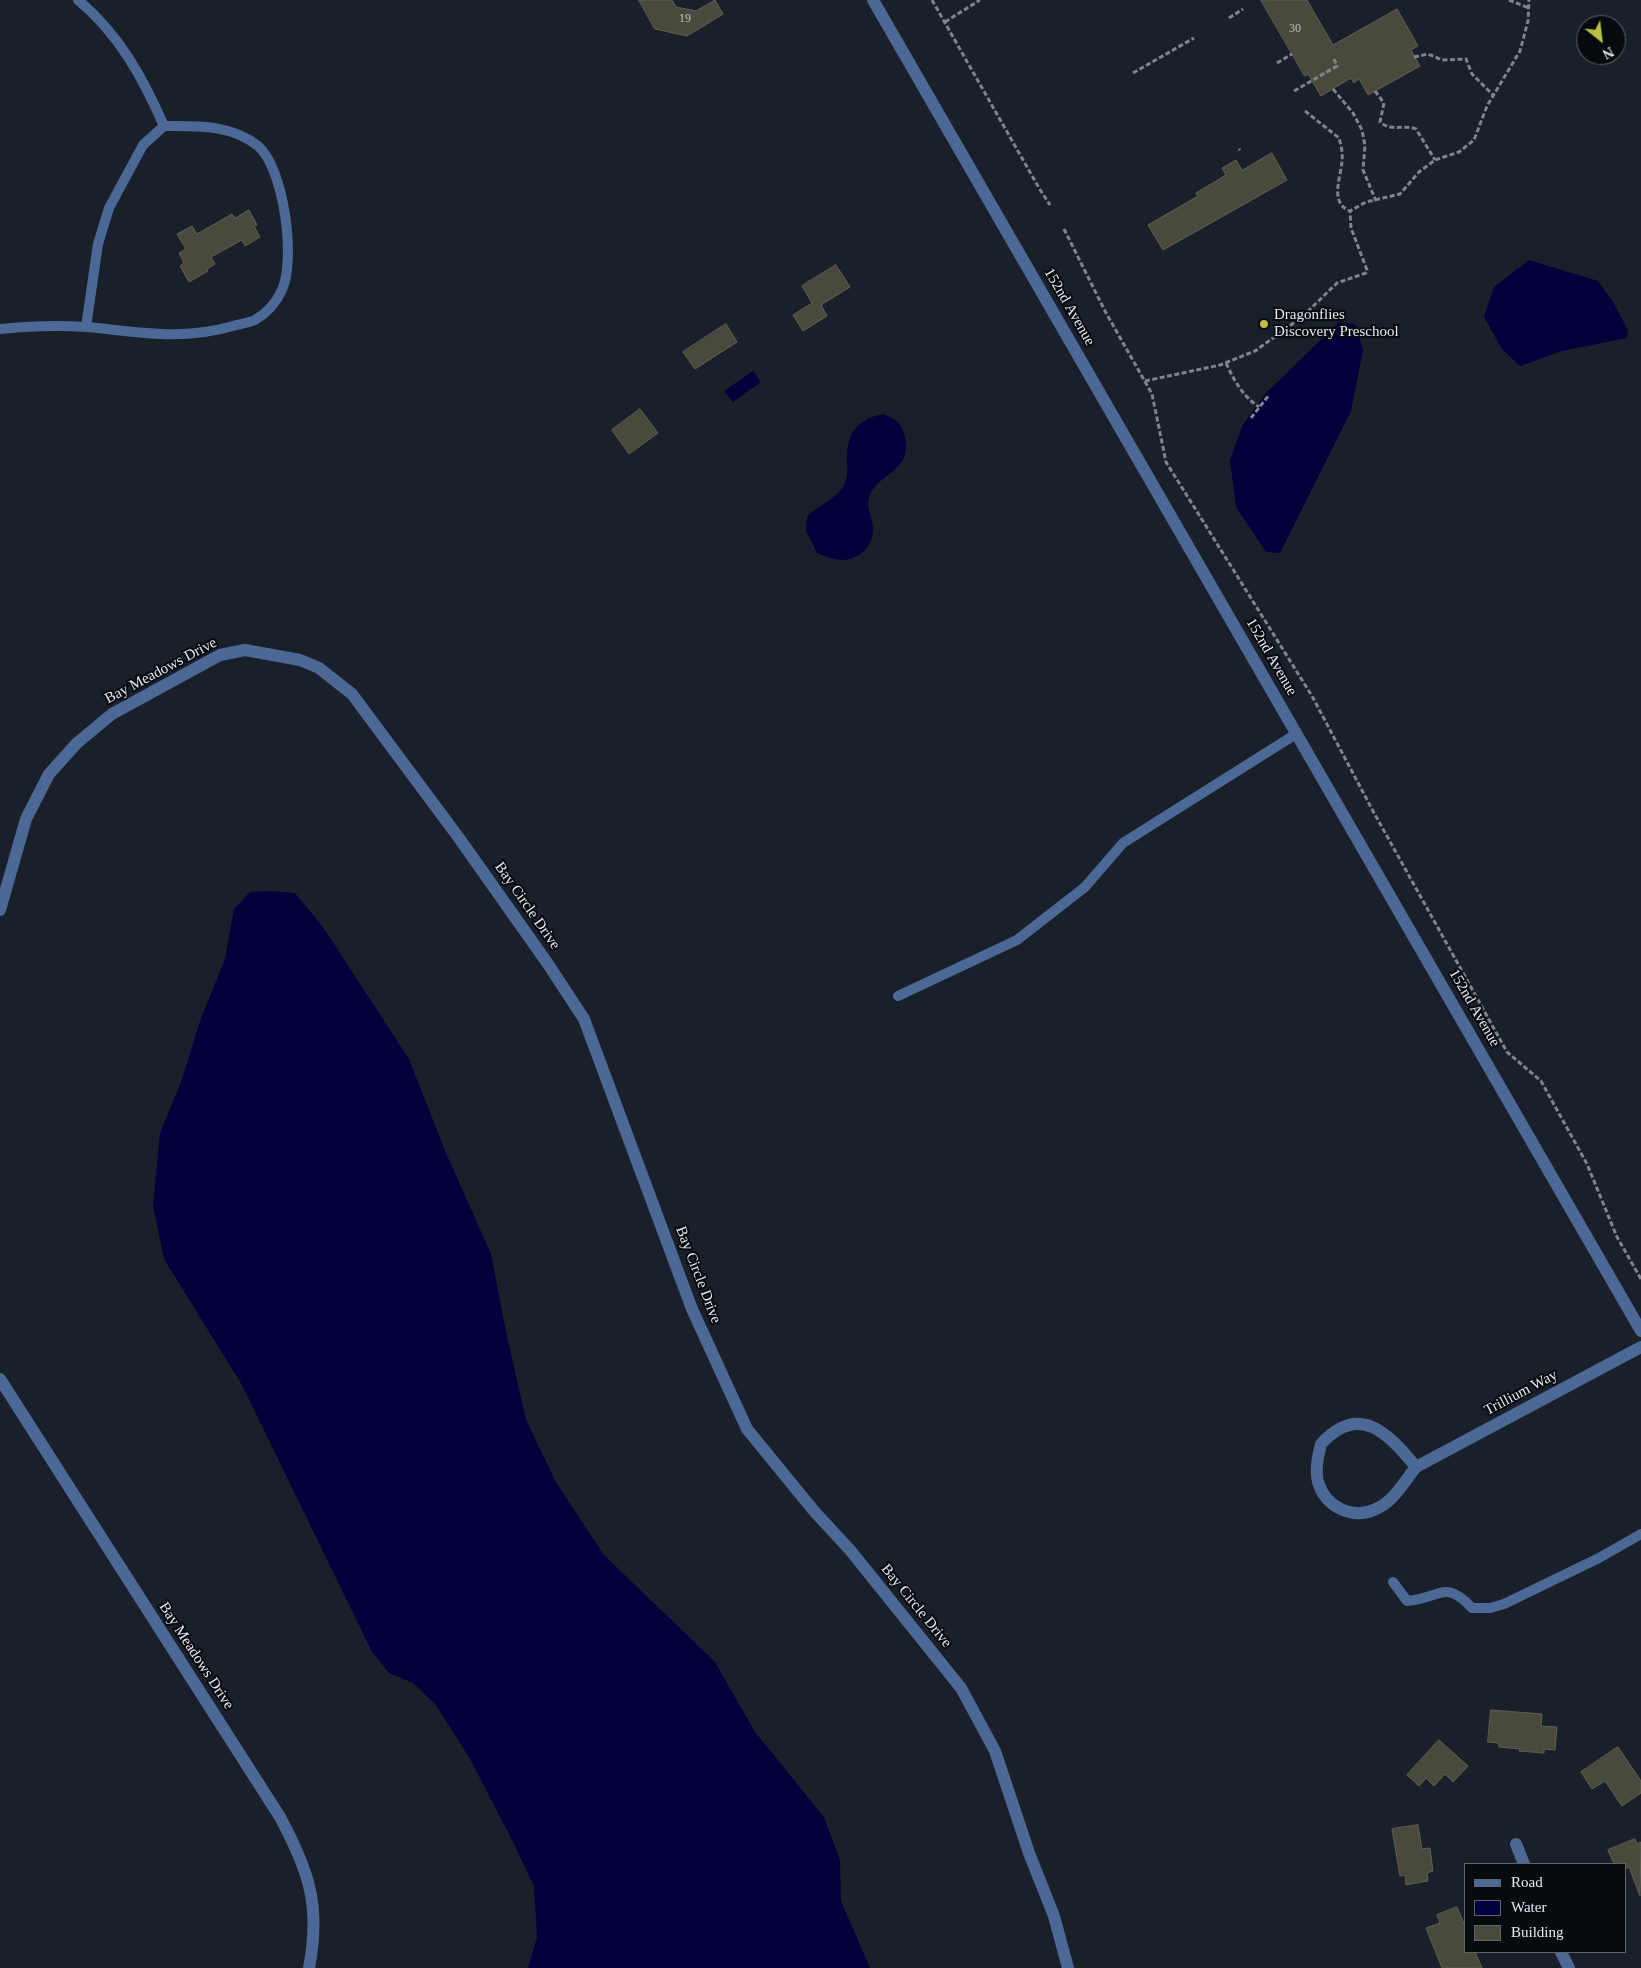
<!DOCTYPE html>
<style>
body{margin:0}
#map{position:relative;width:1641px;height:1968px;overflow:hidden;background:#1a202a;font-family:Georgia,serif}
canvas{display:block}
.legend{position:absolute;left:1464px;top:1863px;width:162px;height:90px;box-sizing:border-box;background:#070a0e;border:1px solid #606469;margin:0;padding:6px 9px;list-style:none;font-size:15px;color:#e6eaf1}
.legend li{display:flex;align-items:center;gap:10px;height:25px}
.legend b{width:25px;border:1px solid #606469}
.north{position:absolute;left:1576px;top:15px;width:50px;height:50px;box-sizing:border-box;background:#070a0e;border:1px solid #606469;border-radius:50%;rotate:151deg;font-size:14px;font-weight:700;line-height:20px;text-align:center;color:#e6eaf1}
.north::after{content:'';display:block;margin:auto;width:18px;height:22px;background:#bbc045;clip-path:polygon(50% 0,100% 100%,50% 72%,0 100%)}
</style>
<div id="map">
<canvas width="1641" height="1968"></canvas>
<ul class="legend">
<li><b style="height:6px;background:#4c6897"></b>Road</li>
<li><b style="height:14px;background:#00003d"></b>Water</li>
<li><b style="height:14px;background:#494a3d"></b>Building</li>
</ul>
<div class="north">N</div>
</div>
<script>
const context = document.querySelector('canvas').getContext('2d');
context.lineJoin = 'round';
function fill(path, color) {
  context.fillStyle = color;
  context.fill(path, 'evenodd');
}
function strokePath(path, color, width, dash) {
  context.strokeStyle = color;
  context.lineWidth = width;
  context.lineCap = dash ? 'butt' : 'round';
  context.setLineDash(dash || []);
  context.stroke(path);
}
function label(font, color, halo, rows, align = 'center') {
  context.font = font + ' Georgia,serif';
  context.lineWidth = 4;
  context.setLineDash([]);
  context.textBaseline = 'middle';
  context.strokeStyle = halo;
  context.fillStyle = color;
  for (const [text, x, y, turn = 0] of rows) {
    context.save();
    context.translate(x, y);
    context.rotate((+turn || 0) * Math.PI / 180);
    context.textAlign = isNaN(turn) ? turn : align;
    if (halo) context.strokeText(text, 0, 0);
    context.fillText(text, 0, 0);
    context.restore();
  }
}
fill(new Path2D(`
 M 1529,260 L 1598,281 L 1613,302 L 1628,330 L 1627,338 L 1562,351 L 1520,366 L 1502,349 L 1484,317 L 1494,287 Z
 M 1339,322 L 1356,325 L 1363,350 L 1351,411 L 1280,553 L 1266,552 L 1236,507 L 1230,460 L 1242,426 L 1265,394 Z
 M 753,371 L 761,382 L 733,402 L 724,391 Z
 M 883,414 C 896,419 902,423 905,437 C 912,474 879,470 869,498 C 866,507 873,519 873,528 C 874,548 855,564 835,559 C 829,558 823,555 817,553 L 806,531 L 807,517 C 817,506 834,500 843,487 C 849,477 847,467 847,456 C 848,431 859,419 883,414 Z
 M 272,891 L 295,893 L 323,927 L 409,1059 L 446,1153 L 491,1254 L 506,1332 L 526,1420 L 557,1484 L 604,1555 L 715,1662 L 755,1732 L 824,1817 L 840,1860 L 841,1901 L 870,1968 L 528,1968 L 537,1937 L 534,1886 L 511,1838 L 470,1759 L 436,1705 L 413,1683 L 389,1673 L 372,1652 L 242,1385 L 164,1259 L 153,1206 L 160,1133 L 181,1082 L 201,1018 L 225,959 L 234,909 L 250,892 Z`), '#00003d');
const building = new Path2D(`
 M 639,0 L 672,0 L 676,7 L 696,11 L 715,0 L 723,14 L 687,36 L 655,29 Z
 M 1261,0 L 1307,0 L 1333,45 L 1397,9 L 1418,46 L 1411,50 L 1420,66 L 1368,95 L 1359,79 L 1354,83 L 1351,78 L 1321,96 L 1308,74 L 1305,76 Z
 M 1272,153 L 1287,180 L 1163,250 L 1148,225 L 1198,196 L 1196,193 L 1226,175 L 1222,168 L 1236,160 L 1242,170 Z
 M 249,210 L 257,225 L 254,226 L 260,237 L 245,246 L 242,240 L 211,257 L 215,264 L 207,269 L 208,271 L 189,282 L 180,266 L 184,263 L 179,253 L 186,249 L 177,234 L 192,226 L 197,234 L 232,214 L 235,218 Z
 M 836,265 L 850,287 L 821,305 L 827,316 L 803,331 L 793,315 L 812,303 L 802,286 Z
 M 726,324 L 737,342 L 695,369 L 683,352 Z
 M 640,409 L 658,433 L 629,454 L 612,430 Z
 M 1491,1710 L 1542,1714 L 1541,1726 L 1557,1727 L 1555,1750 L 1544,1749 L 1544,1753 L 1519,1751 L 1520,1749 L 1499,1747 L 1499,1743 L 1488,1742 Z
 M 1439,1740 L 1468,1766 L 1453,1782 L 1445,1774 L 1434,1786 L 1426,1778 L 1419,1786 L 1407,1775 Z
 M 1618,1747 L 1641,1781 L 1641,1793 L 1622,1806 L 1605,1781 L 1592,1789 L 1581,1772 Z
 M 1418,1825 L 1422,1849 L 1430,1848 L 1433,1871 L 1427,1873 L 1428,1881 L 1406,1885 L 1405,1875 L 1400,1876 L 1392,1829 Z
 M 1635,1839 L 1637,1844 L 1641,1842 L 1640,1896 L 1629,1867 L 1625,1869 L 1625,1864 L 1614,1864 L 1608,1850 Z
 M 1457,1907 L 1465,1926 L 1465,1952 L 1475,1952 L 1482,1968 L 1442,1968 L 1426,1928 L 1440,1923 L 1437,1915 Z`);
fill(building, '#494a3d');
strokePath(building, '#5f6154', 1);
strokePath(new Path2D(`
 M 932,0 L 1039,188 L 1050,205
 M 1509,0 L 1529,8
 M 1229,18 L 1243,9
 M 945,22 L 980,0
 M 1414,57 L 1428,54 L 1442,60 L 1466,59 L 1472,74 L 1493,95
 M 1277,63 L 1292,54
 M 1133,73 L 1194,38
 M 1333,89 L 1353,113 L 1362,130 L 1365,146 L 1363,170 L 1376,201
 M 1294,91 L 1337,66 L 1334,59
 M 1375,91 L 1384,103 L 1380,122 C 1392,132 1403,124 1416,129 L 1435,160
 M 1305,111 L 1339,138 C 1341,145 1343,153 1342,161 C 1341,177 1329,203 1350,211 L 1366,202 L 1400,194 L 1419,172 L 1435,160 L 1459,152 L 1474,140 L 1487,106 L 1520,51 L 1528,21 L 1529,0
 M 1239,149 L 1240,150
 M 1064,229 L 1105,311 L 1152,394 L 1166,462 L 1312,696 L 1373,811 L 1507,1052 L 1541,1081 L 1587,1164 L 1617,1237 L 1641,1279
 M 1226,363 C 1235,382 1242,395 1259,407
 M 1145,381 L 1220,365 L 1255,351 L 1302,317 L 1337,283 L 1366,273 L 1367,270 L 1351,228 L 1350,211
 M 1251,418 L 1269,395`), '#7f848d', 3, [5, 2.5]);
strokePath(new Path2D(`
 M 86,327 L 98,244 L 109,208 L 143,145 L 164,126
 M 0,329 C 29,326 58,325 87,327 C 139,332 181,341 233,326 C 240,324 248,323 255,320 C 267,313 276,303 282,290 C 296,259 284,168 258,146 C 232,124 195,126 164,126 C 143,78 119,34 78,0
 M 898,996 L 1017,940 L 1085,887 L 1123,843 L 1296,734
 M 1393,1582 L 1407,1601 C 1440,1599 1444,1578 1472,1608 L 1490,1608 L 1504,1604 L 1599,1558 L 1641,1534`), '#4c6897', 10);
strokePath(new Path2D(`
 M 0,910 L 26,819 L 49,774 L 77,743 L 112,714 L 220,655 L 245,650 L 300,660 L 319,668 L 352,694 L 459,838 L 548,964 L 584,1019 L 692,1309 L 747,1429 L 814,1511 L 850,1550 L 961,1688 L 995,1751 L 1029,1853 L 1054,1916 L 1068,1968
 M 0,1379 L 280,1817 C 309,1871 321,1906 309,1968
 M 1416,1467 C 1388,1433 1359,1402 1321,1444 C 1318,1456 1315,1469 1318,1482 C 1326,1508 1353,1520 1376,1509 C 1394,1501 1404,1482 1416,1467 L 1641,1347
 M 1516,1844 L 1524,1864
 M 1561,1952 L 1569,1968`), '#4c6897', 12);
strokePath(new Path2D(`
 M 873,0 L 1641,1331`), '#4c6897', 12);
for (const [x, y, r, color] of [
 [1264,324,5,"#bbc045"]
]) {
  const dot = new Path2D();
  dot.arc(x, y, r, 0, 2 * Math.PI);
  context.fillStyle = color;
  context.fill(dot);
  strokePath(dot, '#070a0e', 2);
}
label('12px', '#bfc2c4', null, [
 ["19",685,19],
 ["30",1295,29]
]);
label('15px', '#e6eaf1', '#070a0e', [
 ["152nd Avenue",1069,307,60],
 ["152nd Avenue",1271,657,60],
 ["Bay Meadows Drive",161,671,-28],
 ["Bay Circle Drive",527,906,55],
 ["152nd Avenue",1474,1008,60],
 ["Bay Circle Drive",698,1275,69],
 ["Trillium Way",1521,1393,-28],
 ["Bay Circle Drive",916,1606,51],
 ["Bay Meadows Drive",196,1656,57]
]);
label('15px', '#e6eaf1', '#070a0e', [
 ["Dragonflies",1274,315],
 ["Discovery Preschool",1274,332]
], 'left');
</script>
